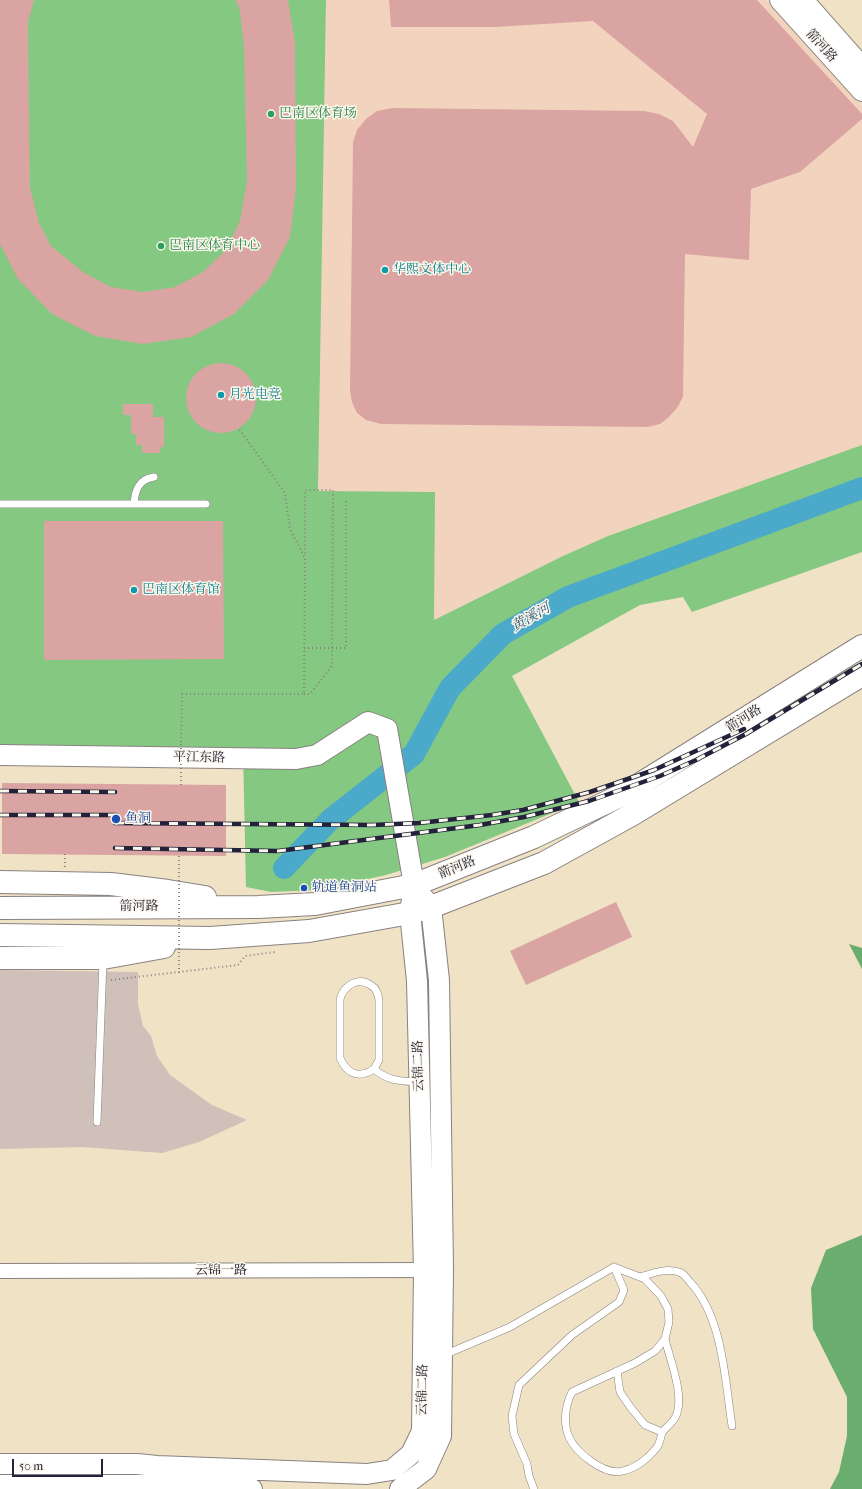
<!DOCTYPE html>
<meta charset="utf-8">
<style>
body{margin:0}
#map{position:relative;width:862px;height:1489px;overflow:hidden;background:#f0e2c5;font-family:"IM FELL French Canon",serif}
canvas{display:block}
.scale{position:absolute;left:12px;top:1459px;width:91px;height:18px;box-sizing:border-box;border:2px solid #22223b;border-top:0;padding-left:5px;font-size:12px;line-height:14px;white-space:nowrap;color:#22223b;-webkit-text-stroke:3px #fbf7ec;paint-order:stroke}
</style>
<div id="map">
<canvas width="862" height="1489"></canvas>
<div class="scale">50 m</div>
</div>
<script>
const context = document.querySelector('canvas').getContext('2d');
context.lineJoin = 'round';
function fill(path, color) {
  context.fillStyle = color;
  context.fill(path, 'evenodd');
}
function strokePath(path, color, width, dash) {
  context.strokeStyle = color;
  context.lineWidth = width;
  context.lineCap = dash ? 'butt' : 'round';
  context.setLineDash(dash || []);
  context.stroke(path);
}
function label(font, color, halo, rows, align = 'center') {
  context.font = font + ' "IM FELL French Canon","Noto Serif SC",serif';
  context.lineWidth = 3;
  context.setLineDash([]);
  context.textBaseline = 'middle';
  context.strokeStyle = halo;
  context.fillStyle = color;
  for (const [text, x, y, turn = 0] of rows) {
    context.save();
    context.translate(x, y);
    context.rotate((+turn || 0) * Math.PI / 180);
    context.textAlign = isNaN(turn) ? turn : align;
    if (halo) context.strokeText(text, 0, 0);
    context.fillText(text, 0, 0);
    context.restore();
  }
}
fill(new Path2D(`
 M 326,0 L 766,0 L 862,106 L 862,445 L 608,536 L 563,556 L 434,620 L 318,491 Z`), '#f2d4be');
fill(new Path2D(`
 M 0,970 L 138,972 L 138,1004 L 143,1026 L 151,1036 L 157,1056 L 170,1075 L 212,1105 L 247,1120 L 199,1142 L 162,1153 L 82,1147 L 0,1149 Z`), '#cfc0ba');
fill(new Path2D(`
 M 0,0 L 326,0 L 318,491 L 435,492 L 434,620 L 563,556 L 608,536 L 862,445 L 862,552 L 692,612 L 683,597 L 640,605 L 512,676 L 579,802 L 445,857 L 386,875 L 317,890 L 271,892 L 246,887 L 243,751 L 0,746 Z`), '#84c881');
fill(new Path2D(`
 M 849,944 L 862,948 L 862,969 Z
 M 862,1235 L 862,1489 L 830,1489 L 839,1472 L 847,1436 L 847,1397 L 813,1329 L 811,1288 L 826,1250 Z`), '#6bac6f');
strokePath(new Path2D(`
 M 284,868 L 330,820 L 414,754 L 450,688 L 503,634 L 568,597 L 862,488`), '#4baac9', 22);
fill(new Path2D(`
 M 0,0 L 34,0 L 28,22 L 30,188 L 39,223 L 51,246 L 83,272 L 111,287 L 143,292 L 175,287 L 203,272 L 226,250 L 240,221 L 247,180 L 244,48 L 240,11 L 236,0 L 288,0 L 295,43 L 296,188 L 290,237 L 268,280 L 234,314 L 191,337 L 143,344 L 95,336 L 52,314 L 18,279 L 0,244 Z
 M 389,0 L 757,0 L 862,114 L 862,119 L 800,172 L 751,189 L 749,260 L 685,254 L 683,397 L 677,408 L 669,417 L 660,424 L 648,427 L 381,424 L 366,420 L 357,413 L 352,402 L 350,390 L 353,142 L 357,130 L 366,119 L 377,111 L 393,108 L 644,111 L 659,114 L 673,121 L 693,147 L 707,114 L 593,21 L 495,27 L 391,27 Z
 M186 398a35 35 0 1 1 70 0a35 35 0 1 1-70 0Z
 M 123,404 L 153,404 L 153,417 L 164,417 L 164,447 L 160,447 L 160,453 L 142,453 L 142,445 L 136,445 L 136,434 L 131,434 L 131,415 L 123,415 Z
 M 44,521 L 223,521 L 224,659 L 44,660 Z
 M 2,783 L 226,785 L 226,856 L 2,854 Z
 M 616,902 L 632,937 L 526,985 L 510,951 Z`), '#daa4a2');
const lane = new Path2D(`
 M 0,504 L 206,504
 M 134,504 C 135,490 139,479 154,477
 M 374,1069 C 359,1079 347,1074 340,1058 L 340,999 C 344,985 359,976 372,986 C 377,989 378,995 379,1000 L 379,1060 L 374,1069 C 388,1081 400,1081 418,1082
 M 97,1122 L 103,961
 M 614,1267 L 645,1279 L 661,1296 L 668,1309 L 669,1322 L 665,1339 L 655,1351 L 635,1363 L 572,1392 C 565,1406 563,1423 569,1437 C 576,1453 605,1476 623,1471 C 632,1469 640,1464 647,1458 C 658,1447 659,1447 662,1432 L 645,1425 L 631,1408 L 620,1392 L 617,1371
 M 640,1277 C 653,1273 665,1268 679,1272 C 683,1273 687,1278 690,1282 C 723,1317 725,1380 732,1426
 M 444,1355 L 510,1327 L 614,1267 L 624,1290 L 619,1302 L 572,1335 L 519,1385 L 512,1416 L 514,1434 L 527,1464 L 529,1476 L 534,1489
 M 662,1432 C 666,1428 672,1423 675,1418 C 686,1398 670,1360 665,1339`);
const street = new Path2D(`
 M 0,1271 L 433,1270`);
const secondary = new Path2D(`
 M 780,0 L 862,91
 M 803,0 L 862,67
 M 0,755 L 296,759 L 317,755 L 368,722 L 387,729 L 414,885 L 410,913 L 417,981 L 424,1270 L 422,1431 L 411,1454 L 392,1470 L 367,1474 L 157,1466 L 137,1464 L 0,1464
 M 0,1485 L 157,1485 L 252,1489
 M 400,1489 L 426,1469 L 441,1436 L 443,1270 L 439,980 L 431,907 L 421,895`);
const highway = new Path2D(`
 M 0,882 L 111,884 L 168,891 L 205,897
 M 0,908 L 258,907 L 315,904 L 414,885 L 534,837 L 624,794 L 862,646
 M 0,935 L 210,938 L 309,931 L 410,913 L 431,907 L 544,863 L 633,814 L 862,675
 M 0,958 L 103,958 L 164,947`);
strokePath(lane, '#898280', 8);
strokePath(street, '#898280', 16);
strokePath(secondary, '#898280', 22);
strokePath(highway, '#898280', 24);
strokePath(new Path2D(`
 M 304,648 L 346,648 L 346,499
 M 304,694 L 310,694 L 332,666 L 333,490 L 305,490 L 305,556
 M 181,742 L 182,694 L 304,694 L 305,558 L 290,529 L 285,493 L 239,429
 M 65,854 L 65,867
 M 111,980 L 238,965 L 245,956 L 275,952`), '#898280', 2, [1, 3]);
strokePath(lane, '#fff', 7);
strokePath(street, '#fff', 14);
strokePath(secondary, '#fff', 20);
strokePath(highway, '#fff', 22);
const rail = new Path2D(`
 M 0,791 L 115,792
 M 0,815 L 116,815
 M 115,823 L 373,825 L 419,823 L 492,815 L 523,810 L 590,792 L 654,770 L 744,729
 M 115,848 L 278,851 L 480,825 L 524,817 L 589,801 L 660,776 L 696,760 L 746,734 L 862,664`);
strokePath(rail, '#22223b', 4.5);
strokePath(rail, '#fbf7ec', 3, [9]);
strokePath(new Path2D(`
 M 181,785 L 181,743
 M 179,973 L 179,856`), '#898280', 2, [1, 3]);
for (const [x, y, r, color] of [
 [271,114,4,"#2e9e5b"],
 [161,246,4,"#2e9e5b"],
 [385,270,4,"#0f9aa8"],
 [221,395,4,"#0f9aa8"],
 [134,590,4,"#0f9aa8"],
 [116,819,5,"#1a4fb4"],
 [304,888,4,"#1a4fb4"]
]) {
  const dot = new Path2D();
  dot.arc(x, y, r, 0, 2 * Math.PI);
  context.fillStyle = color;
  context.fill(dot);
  strokePath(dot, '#fbf7ec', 1.5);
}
label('13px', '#22223b', '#fbf7ec', [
 ["箭河路",821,46,48],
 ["箭河路",744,719,-32],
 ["平江东路",199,758,1],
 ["箭河路",457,868,-22],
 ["箭河路",139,907],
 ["云锦二路",419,1066,-91],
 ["云锦一路",221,1271],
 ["云锦二路",423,1390,-89]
]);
label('13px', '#27864d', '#fbf7ec', [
 ["巴南区体育场",279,114],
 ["巴南区体育中心",169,246]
], 'left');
label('13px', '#0d838f', '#fbf7ec', [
 ["华熙文体中心",393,270],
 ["月光电竞",229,395],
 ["巴南区体育馆",142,590]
], 'left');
label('13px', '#164399', '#fbf7ec', [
 ["鱼洞",125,819],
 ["轨道鱼洞站",312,888]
], 'left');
label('italic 14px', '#325874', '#fbf7ec', [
 ["黄溪河",531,618,-30]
]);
</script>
